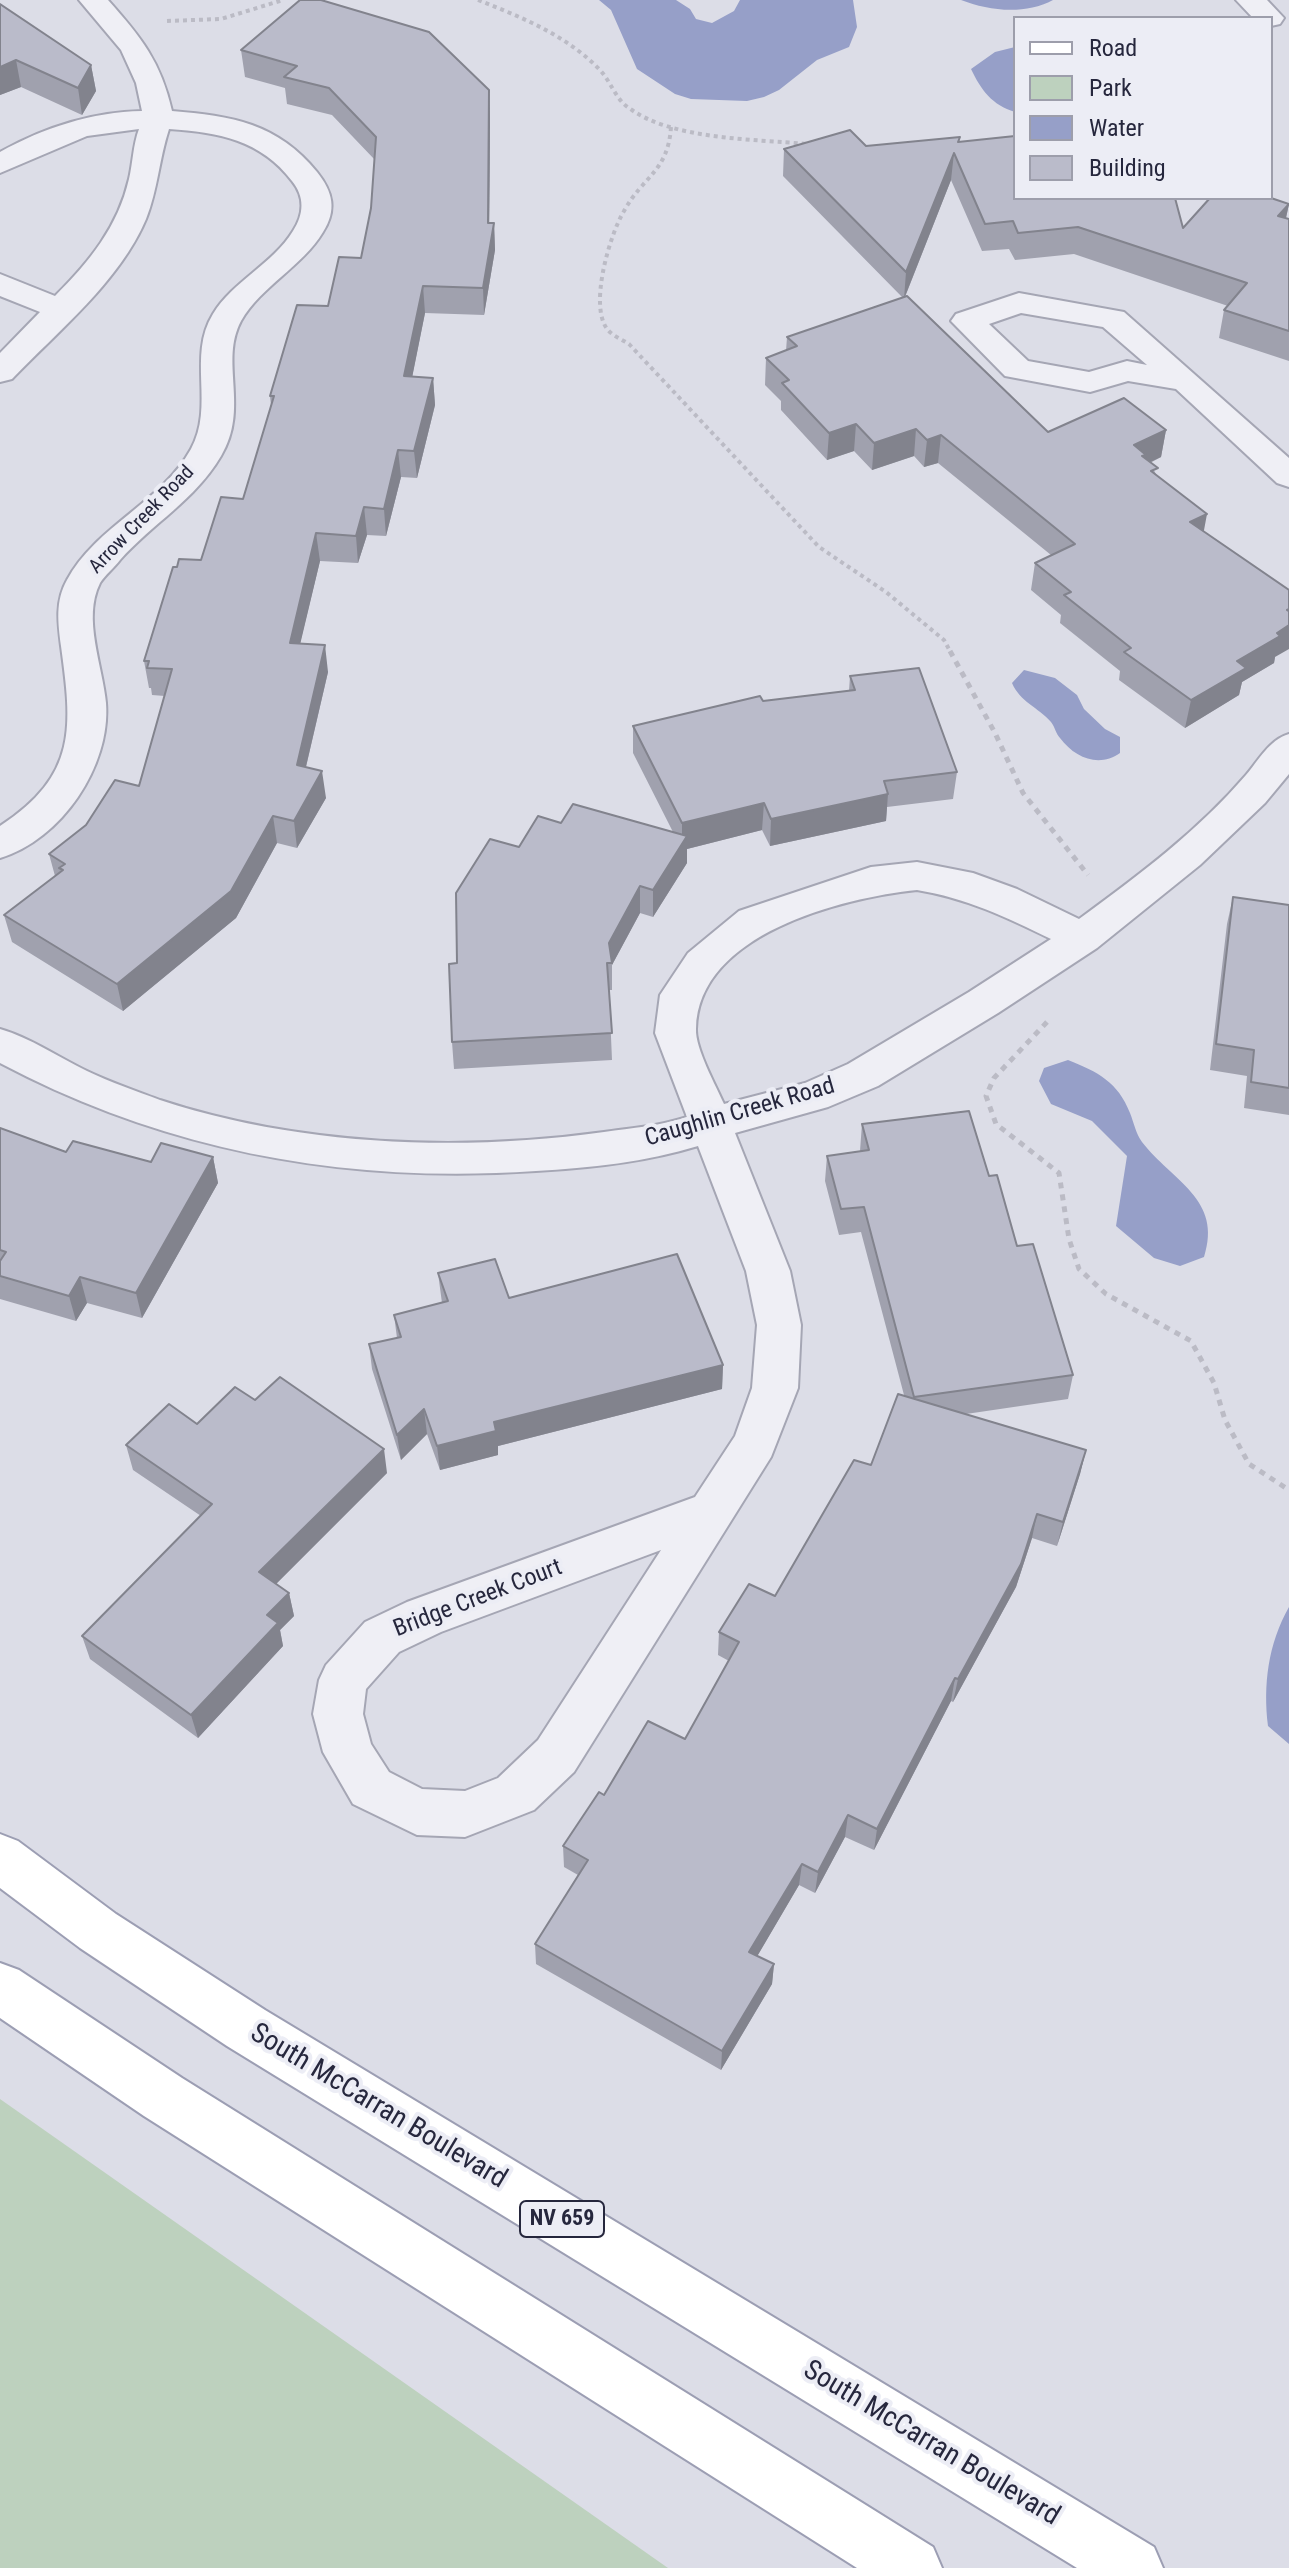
<!DOCTYPE html>
<style>
body{margin:0}
#map{position:relative;width:1289px;height:2568px;overflow:hidden;background:#dcdde7;font-family:"Roboto Condensed",sans-serif}
canvas{display:block}
.legend{position:absolute;left:1013px;top:16px;width:260px;height:184px;box-sizing:border-box;background:#ecedf5;border:2px solid #9d9eab;margin:0;padding:10px 14px;list-style:none;font-size:24px;color:#26273d}
.legend li{display:flex;align-items:center;gap:16px;height:40px}
.legend b{width:40px;border:2px solid #9d9eab}
</style>
<div id="map">
<canvas width="1289" height="2568"></canvas>
<ul class="legend">
<li><b style="height:10px;background:#fff"></b>Road</li>
<li><b style="height:22px;background:#bdd1be"></b>Park</li>
<li><b style="height:22px;background:#969fc8"></b>Water</li>
<li><b style="height:22px;background:#babbca"></b>Building</li>
</ul>
</div>
<script>
const context = document.querySelector('canvas').getContext('2d');
context.lineJoin = 'round';
function fill(path, color) {
  context.fillStyle = color;
  context.fill(path, 'evenodd');
}
function strokePath(path, color, width, dash) {
  context.strokeStyle = color;
  context.lineWidth = width;
  context.lineCap = dash ? 'butt' : 'round';
  context.setLineDash(dash || []);
  context.stroke(path);
}
function label(font, color, halo, rows, align = 'center') {
  context.font = font + ' "Roboto Condensed",sans-serif';
  context.lineWidth = 8;
  context.setLineDash([]);
  context.textBaseline = 'middle';
  context.strokeStyle = halo;
  context.fillStyle = color;
  for (const [text, x, y, turn = 0] of rows) {
    context.save();
    context.translate(x, y);
    context.rotate((+turn || 0) * Math.PI / 180);
    context.textAlign = isNaN(turn) ? turn : align;
    if (halo) context.strokeText(text, 0, 0);
    context.fillText(text, 0, 0);
    context.restore();
  }
}
fill(new Path2D(`
 M 0,2099 L 668,2568 L 0,2568 Z`), '#bdd1be');
fill(new Path2D(`
 M 599,0 L 676,0 L 690,9 L 696,19 L 712,23 L 734,11 L 740,0 L 853,0 L 857,27 L 849,47 L 817,60 L 779,90 L 764,97 L 747,101 L 691,99 L 675,94 L 637,69 L 611,10 Z
 M 961,0 L 1053,0 C 1025,15 989,11 961,0 Z
 M 1015,47 L 1015,112 C 992,105 981,90 971,69 L 995,52 Z
 M 1024,670 L 1055,678 L 1077,695 L 1084,709 L 1105,729 L 1120,737 L 1120,753 C 1099,768 1075,758 1060,738 C 1056,734 1055,727 1051,722 C 1038,707 1020,702 1012,683 Z
 M 1068,1060 C 1098,1072 1118,1082 1130,1113 C 1134,1123 1136,1134 1142,1142 C 1172,1181 1223,1199 1204,1257 L 1180,1266 L 1154,1258 L 1116,1226 L 1127,1156 L 1092,1121 L 1051,1104 L 1039,1081 L 1044,1068 Z
 M 1289,1607 L 1289,1744 L 1268,1726 C 1263,1685 1268,1644 1289,1607 Z`), '#969fc8');
const minor = new Path2D(`
 M 79,0 L 108,0 C 141,37 161,62 172,111 C 232,116 277,123 317,172 C 333,192 337,210 323,232 C 302,267 261,286 241,321 C 219,362 250,408 221,456 C 196,499 152,524 120,560 C 114,568 105,575 100,583 C 82,618 103,667 106,703 C 111,766 61,840 0,858 L 0,826 C 78,775 72,727 61,646 C 58,623 55,601 67,580 C 96,526 162,502 191,449 C 215,406 187,356 213,314 C 233,281 273,264 293,231 C 304,214 305,197 292,181 C 261,140 218,132 169,129 C 159,159 158,189 146,219 C 120,281 57,332 12,379 L 0,382 L 0,353 L 40,312 L 0,296 L 0,274 L 55,296 C 89,262 118,227 129,179 C 133,162 133,145 139,129 L 87,136 L 0,173 L 0,152 C 43,128 92,112 142,111 L 136,83 L 121,50 Z
 M 1236,0 L 1267,0 L 1284,18 L 1280,24 L 1271,26 L 1271,18 L 1253,18 Z
 M 1019,293 L 1124,312 L 1289,458 L 1289,487 L 1277,483 L 1176,389 L 1128,381 L 1090,392 L 1005,376 L 951,321 L 956,314 ZM 1021,313 L 1103,327 L 1147,365 L 1127,361 L 1089,372 L 1028,361 L 989,324 Z
 M 1289,734 L 1289,774 L 1265,803 L 1200,865 L 1097,948 L 998,1013 L 878,1086 L 828,1107 L 735,1133 L 790,1271 L 801,1325 L 798,1388 L 771,1457 L 574,1772 L 534,1810 L 465,1837 L 417,1835 L 353,1804 L 323,1752 L 313,1714 L 319,1680 L 326,1665 L 365,1622 L 407,1602 L 695,1497 L 735,1436 L 752,1388 L 757,1325 L 746,1271 L 698,1146 C 646,1162 590,1168 536,1171 C 346,1184 168,1152 0,1063 L 0,1029 C 31,1038 58,1057 87,1071 C 110,1082 136,1091 160,1100 C 300,1146 459,1152 604,1132 C 632,1128 660,1126 687,1117 L 655,1033 L 660,995 L 688,953 L 739,911 L 871,867 L 917,862 L 973,873 L 1017,889 L 1079,919 C 1138,876 1198,831 1246,775 C 1259,760 1269,740 1289,734 ZM 917,890 C 966,898 1006,917 1051,939 L 969,992 L 848,1064 L 805,1083 L 724,1104 C 716,1086 695,1048 696,1029 C 698,934 841,898 917,890 ZM 661,1550 L 538,1740 L 498,1778 L 465,1791 L 422,1789 L 389,1772 L 371,1744 L 363,1714 L 366,1689 L 399,1652 L 441,1632 Z`);
const major = new Path2D(`
 M 0,1834 L 18,1841 L 116,1914 L 265,2010 L 1154,2547 L 1163,2568 L 1077,2568 L 227,2046 L 80,1948 L 0,1888 Z
 M 0,1963 L 19,1970 L 182,2078 L 933,2547 L 942,2568 L 857,2568 L 144,2116 L 0,2018 Z`);
strokePath(minor, '#a5a6b4', 4);
strokePath(major, '#9c9eb3', 4);
strokePath(new Path2D(`
 M 478,0 C 521,17 566,35 599,69 C 611,81 615,99 629,108 C 672,140 755,139 807,144
 M 167,21 L 221,19 L 283,0
 M 671,127 C 668,172 643,176 624,211 C 610,234 588,307 608,330 C 613,336 623,340 629,344 L 819,547 L 886,592 L 944,640 L 951,653`), '#bbbbc5', 4, [4, 4]);
strokePath(new Path2D(`
 M 950,651 L 995,733 L 1023,793 L 1088,875
 M 1047,1022 L 994,1078 L 986,1096 L 996,1124 L 1059,1173 L 1069,1239 L 1079,1269 L 1106,1294 L 1191,1341 L 1214,1383 L 1225,1420 L 1249,1464 L 1289,1490`), '#bbbbc5', 5, [6, 6]);
fill(minor, '#efeff5');
fill(major, '#fff');
fill(new Path2D(`
 M 0,4 L 91,65 L 96,91 L 82,115 L 21,87 L 0,95 Z
 M 241,50 L 489,90 L 490,117 L 489,223 L 494,223 L 495,250 L 484,315 L 425,313 L 412,377 L 433,378 L 435,405 L 417,478 L 401,477 L 386,536 L 367,535 L 358,563 L 320,561 L 300,643 L 328,672 L 306,767 L 326,798 L 297,848 L 277,843 L 236,918 L 123,1011 L 12,942 L 4,915 L 55,876 L 49,854 L 139,786 L 165,696 L 152,695 L 151,688 L 149,688 L 144,661 L 177,567 L 201,560 L 243,499 L 271,405 L 270,396 L 328,306 L 361,258 L 371,208 L 375,160 L 332,115 L 287,104 L 285,88 L 245,77 Z
 M 960,137 L 959,141 L 1183,228 L 1289,204 L 1286,218 L 1289,219 L 1289,361 L 1219,338 L 1224,310 L 1228,306 L 1074,254 L 1015,260 L 1009,249 L 982,251 L 951,180 L 905,297 L 1048,432 L 1166,430 L 1161,457 L 1150,463 L 1157,476 L 1204,531 L 1275,657 L 1274,663 L 1242,682 L 1239,695 L 1185,728 L 1119,680 L 1120,671 L 1060,623 L 1061,615 L 1031,590 L 1035,563 L 1051,555 L 938,463 L 924,467 L 914,456 L 872,470 L 854,451 L 827,460 L 781,410 L 781,401 L 765,385 L 766,358 L 786,351 L 787,337 L 903,298 L 783,176 L 784,149 L 866,146 Z
 M 850,676 L 957,772 L 953,799 L 887,807 L 886,821 L 770,846 L 762,830 L 687,849 L 687,863 L 653,917 L 640,913 L 612,965 L 612,990 L 609,990 L 612,1060 L 454,1069 L 452,1042 L 457,963 L 519,847 L 561,823 L 673,832 L 633,753 L 633,726 L 763,701 L 849,691 Z
 M 1233,897 L 1289,905 L 1289,1115 L 1244,1108 L 1247,1076 L 1210,1070 L 1227,924 Z
 M 862,1124 L 989,1176 L 1017,1246 L 1073,1375 L 1068,1399 L 966,1414 L 1086,1450 L 1080,1474 L 1057,1546 L 1032,1538 L 1016,1587 L 953,1702 L 951,1701 L 874,1850 L 845,1837 L 815,1893 L 799,1885 L 757,1956 L 774,1964 L 772,1984 L 721,2070 L 536,1964 L 535,1944 L 578,1875 L 564,1867 L 563,1846 L 604,1795 L 685,1739 L 729,1661 L 718,1655 L 719,1632 L 775,1596 L 871,1465 L 904,1395 L 861,1232 L 839,1235 L 825,1181 L 827,1156 L 860,1151 Z
 M 0,1128 L 66,1152 L 151,1162 L 213,1157 L 218,1183 L 142,1318 L 87,1303 L 76,1321 L 0,1299 Z
 M 438,1273 L 509,1298 L 723,1365 L 722,1389 L 498,1446 L 498,1455 L 440,1470 L 427,1434 L 401,1460 L 372,1369 L 369,1344 L 397,1338 L 394,1315 L 442,1303 Z
 M 255,1400 L 387,1473 L 276,1584 L 289,1593 L 294,1616 L 280,1630 L 283,1646 L 198,1738 L 90,1659 L 82,1636 L 201,1516 L 133,1470 L 126,1445 L 197,1424 Z`), '#a0a1ae');
fill(new Path2D(`
 M 16,60 L 21,87 L 0,95 L 0,67 Z
 M 91,65 L 96,91 L 82,115 L 78,88 Z
 M 489,90 L 490,117 L 489,250 L 488,223 Z
 M 954,153 L 951,180 L 904,299 L 906,272 Z
 M 1289,204 L 1283,231 L 1278,216 Z
 M 494,223 L 495,250 L 484,315 L 483,288 Z
 M 423,286 L 425,313 L 407,403 L 404,376 Z
 M 433,378 L 435,405 L 417,478 L 414,451 Z
 M 856,424 L 854,451 L 827,460 L 829,433 Z
 M 916,429 L 914,456 L 872,470 L 874,443 Z
 M 1166,430 L 1161,457 L 1144,465 L 1134,445 Z
 M 941,435 L 938,463 L 924,467 L 927,440 Z
 M 398,450 L 401,477 L 386,536 L 384,509 Z
 M 364,507 L 367,535 L 358,563 L 356,536 Z
 M 1207,514 L 1202,541 L 1190,522 Z
 M 316,533 L 320,561 L 294,670 L 290,643 Z
 M 1289,609 L 1289,649 L 1275,657 L 1274,663 L 1242,682 L 1239,695 L 1185,728 L 1191,700 L 1237,661 Z
 M 325,645 L 328,672 L 300,792 L 297,765 Z
 M 322,771 L 326,798 L 297,848 L 294,821 Z
 M 888,794 L 886,821 L 770,846 L 771,819 Z
 M 764,803 L 762,830 L 687,849 L 687,863 L 653,917 L 653,890 L 682,844 L 682,823 Z
 M 273,816 L 277,843 L 236,918 L 123,1011 L 117,984 Z
 M 640,886 L 640,913 L 612,965 L 609,943 Z
 M 213,1157 L 218,1183 L 142,1318 L 136,1293 Z
 M 80,1277 L 87,1303 L 76,1321 L 69,1296 Z
 M 723,1365 L 722,1389 L 498,1446 L 498,1455 L 440,1470 L 437,1446 L 494,1422 Z
 M 424,1409 L 427,1434 L 401,1460 L 397,1435 Z
 M 384,1449 L 387,1473 L 264,1596 L 259,1572 Z
 M 1086,1450 L 1080,1474 L 1057,1546 L 1063,1522 Z
 M 1037,1514 L 1032,1538 L 1016,1587 L 953,1702 L 958,1679 Z
 M 289,1593 L 294,1616 L 280,1630 L 283,1646 L 198,1738 L 191,1715 L 267,1615 Z
 M 955,1678 L 951,1701 L 874,1850 L 877,1829 Z
 M 848,1815 L 845,1837 L 815,1893 L 818,1872 Z
 M 802,1864 L 799,1885 L 748,1972 L 749,1952 Z
 M 774,1964 L 772,1984 L 721,2070 L 722,2051 Z`), '#82838d');
const building = new Path2D(`
 M 300,0 L 321,0 L 429,32 L 489,90 L 488,223 L 494,223 L 483,288 L 423,286 L 404,376 L 433,378 L 414,451 L 398,450 L 384,509 L 364,507 L 356,536 L 316,533 L 290,643 L 325,645 L 297,765 L 322,771 L 294,821 L 273,816 L 231,891 L 117,984 L 4,915 L 63,870 L 59,868 L 65,864 L 49,854 L 86,825 L 115,780 L 139,786 L 172,669 L 147,668 L 149,661 L 144,661 L 173,567 L 177,567 L 179,559 L 201,560 L 221,497 L 243,499 L 274,396 L 270,396 L 297,305 L 328,306 L 339,257 L 361,258 L 371,208 L 376,137 L 329,88 L 284,77 L 297,66 L 241,50 Z
 M 0,4 L 91,65 L 78,88 L 16,60 L 0,67 Z
 M 850,130 L 866,146 L 960,137 L 958,142 L 1015,136 L 1015,198 L 1175,198 L 1183,228 L 1210,198 L 1271,198 L 1289,204 L 1278,216 L 1289,219 L 1289,331 L 1224,310 L 1247,283 L 1078,227 L 1018,233 L 1013,221 L 985,224 L 954,153 L 906,272 L 784,149 Z
 M 907,296 L 1048,432 L 1124,398 L 1166,430 L 1134,445 L 1146,455 L 1142,456 L 1158,468 L 1151,471 L 1207,514 L 1190,522 L 1289,590 L 1289,609 L 1287,610 L 1289,611 L 1289,625 L 1277,633 L 1280,636 L 1237,661 L 1246,668 L 1191,700 L 1124,652 L 1131,648 L 1064,595 L 1071,592 L 1035,563 L 1075,544 L 941,435 L 927,440 L 916,429 L 874,443 L 856,424 L 829,433 L 782,383 L 789,380 L 766,358 L 797,346 L 787,337 Z
 M 919,668 L 957,772 L 884,781 L 888,794 L 771,819 L 764,803 L 682,823 L 633,726 L 760,696 L 763,701 L 855,690 L 850,676 Z
 M 573,804 L 687,836 L 653,890 L 640,886 L 609,943 L 612,963 L 607,963 L 612,1033 L 452,1042 L 449,964 L 457,963 L 456,893 L 490,839 L 519,847 L 538,816 L 561,823 Z
 M 1233,897 L 1289,905 L 1289,1088 L 1251,1082 L 1254,1050 L 1216,1044 Z
 M 969,1111 L 989,1176 L 997,1175 L 1017,1246 L 1033,1244 L 1073,1375 L 914,1397 L 864,1207 L 841,1209 L 827,1156 L 869,1150 L 862,1124 Z
 M 0,1128 L 66,1152 L 73,1141 L 151,1162 L 161,1143 L 213,1157 L 136,1293 L 80,1277 L 69,1296 L 0,1276 L 0,1261 L 6,1252 L 0,1250 Z
 M 677,1254 L 723,1365 L 494,1422 L 496,1431 L 437,1446 L 424,1409 L 397,1435 L 369,1344 L 401,1337 L 394,1315 L 448,1301 L 438,1273 L 495,1259 L 509,1298 Z
 M 280,1377 L 384,1449 L 259,1572 L 289,1593 L 267,1615 L 278,1623 L 191,1715 L 82,1636 L 212,1504 L 126,1445 L 169,1404 L 197,1424 L 235,1387 L 255,1400 Z
 M 898,1394 L 1086,1450 L 1063,1522 L 1037,1514 L 1021,1564 L 958,1679 L 955,1678 L 877,1829 L 848,1815 L 818,1872 L 802,1864 L 749,1952 L 774,1964 L 722,2051 L 535,1944 L 588,1860 L 563,1846 L 599,1792 L 604,1795 L 648,1721 L 685,1739 L 739,1642 L 719,1632 L 749,1584 L 775,1596 L 854,1460 L 871,1465 Z`);
fill(building, '#babbca');
strokePath(building, '#82838d', 2);
label('20px', '#26273d', '#ecedf5', [
 ["Arrow Creek Road",142,520,-46]
]);
for (const [x, y, w] of [
 [562,2219,84]
]) {
  const box = new Path2D();
  box.roundRect(x - w / 2, y - 18, w, 36, 6);
  context.fillStyle = '#ecedf5';
  context.fill(box);
  strokePath(box, '#26273d', 2);
}
label('bold 22px', '#26273d', null, [
 ["NV 659",562,2219]
]);
label('24px', '#26273d', '#ecedf5', [
 ["Caughlin Creek Road",740,1113,-16],
 ["Bridge Creek Court",478,1599,-21]
]);
label('28px', '#26273d', '#ecedf5', [
 ["South McCarran Boulevard",378,2107,31],
 ["South McCarran Boulevard",931,2444,31]
]);
</script>
